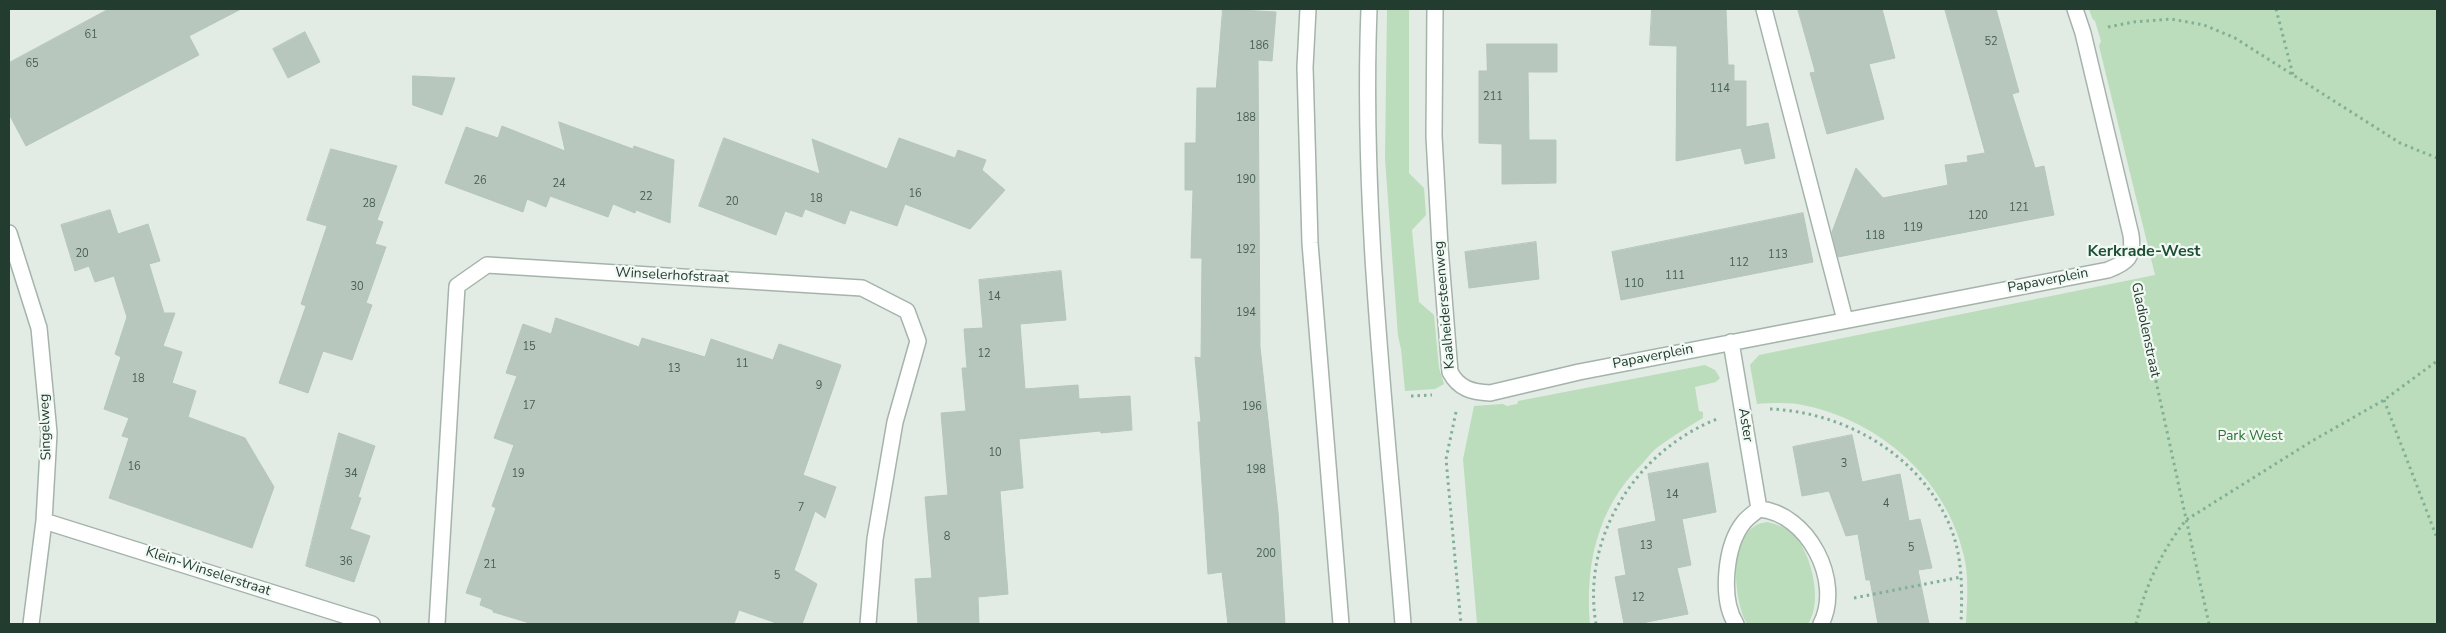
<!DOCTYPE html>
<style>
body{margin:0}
#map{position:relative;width:2446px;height:633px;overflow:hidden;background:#e2ece5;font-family:"Nunito Sans",sans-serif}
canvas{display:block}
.frame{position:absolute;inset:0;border:10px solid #223d2f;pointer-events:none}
</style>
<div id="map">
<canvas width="2446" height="633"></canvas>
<div class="frame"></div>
</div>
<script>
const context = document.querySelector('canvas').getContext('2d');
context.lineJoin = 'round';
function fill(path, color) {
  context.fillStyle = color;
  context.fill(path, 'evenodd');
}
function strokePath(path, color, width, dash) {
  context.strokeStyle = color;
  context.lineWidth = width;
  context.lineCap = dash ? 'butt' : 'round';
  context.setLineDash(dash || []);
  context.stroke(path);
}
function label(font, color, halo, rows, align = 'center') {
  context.font = font + ' "Nunito Sans",sans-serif';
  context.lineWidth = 4.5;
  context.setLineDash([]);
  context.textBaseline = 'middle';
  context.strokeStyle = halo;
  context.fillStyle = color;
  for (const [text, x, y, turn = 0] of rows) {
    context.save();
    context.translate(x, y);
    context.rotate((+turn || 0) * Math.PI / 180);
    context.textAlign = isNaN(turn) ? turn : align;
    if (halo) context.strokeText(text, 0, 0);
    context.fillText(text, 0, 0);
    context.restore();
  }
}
fill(new Path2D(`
 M 1387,9 L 1409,9 L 1409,173 L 1424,188 L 1426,215 L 1412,230 L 1419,302 L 1434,315 L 1439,368 L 1444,384 L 1435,389 L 1405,391 L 1401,349 L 1398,336 L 1385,159 Z
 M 2089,9 L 2437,9 L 2437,624 L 1966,624 C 1967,601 1969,578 1964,556 C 1947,480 1881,422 1807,406 C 1791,402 1773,403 1757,404 L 1750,365 L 1759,355 L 2155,275 L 2099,46 L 2101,41 L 2095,21 L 2092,18 Z
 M 1705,365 L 1715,370 L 1720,378 L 1716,382 L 1695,387 L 1699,411 L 1703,412 L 1703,418 C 1688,427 1673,436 1658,447 C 1651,452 1646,460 1640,466 C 1597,509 1585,566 1590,624 L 1477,624 L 1463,459 L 1474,406 L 1503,404 L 1507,406 L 1517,404 L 1518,401 Z
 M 1768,522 C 1778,525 1788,528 1795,536 C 1812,556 1823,602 1808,624 L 1747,624 C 1733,599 1726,525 1768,522 Z`), '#bdb');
const building = new Path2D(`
 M 109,9 L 241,9 L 189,36 L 199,55 L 26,146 L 9,114 L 9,63 Z
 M 1223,9 L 1276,12 L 1272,61 L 1258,60 L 1260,347 L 1278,512 L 1285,624 L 1228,624 L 1222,572 L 1208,574 L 1198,422 L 1201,422 L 1195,357 L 1201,358 L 1202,258 L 1191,258 L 1193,190 L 1185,190 L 1185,143 L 1196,143 L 1197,88 L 1216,88 Z
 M 1652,9 L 1726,9 L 1728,65 L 1734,65 L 1734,81 L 1746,81 L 1746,127 L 1768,123 L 1775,158 L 1745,164 L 1741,148 L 1676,161 L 1677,46 L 1650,45 Z
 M 1798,9 L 1882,9 L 1895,58 L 1869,64 L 1884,119 L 1827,134 L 1810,73 L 1815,72 Z
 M 1945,9 L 1996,9 L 2019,92 L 2012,94 L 2035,168 L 2044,166 L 2054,215 L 1838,257 L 1832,232 L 1856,168 L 1883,198 L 1948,185 L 1945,165 L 1968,162 L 1967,156 L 1985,153 Z
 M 305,32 L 320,62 L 288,78 L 273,49 Z
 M 1487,44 L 1557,44 L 1557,72 L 1528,72 L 1529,140 L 1556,140 L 1556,183 L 1502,184 L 1502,144 L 1479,143 L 1479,71 L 1487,71 Z
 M 413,76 L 455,78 L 442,115 L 413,105 Z
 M 559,122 L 633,149 L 634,146 L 674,160 L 670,223 L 636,210 L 635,213 L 613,204 L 608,217 L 550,196 L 546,207 L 527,199 L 523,212 L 445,183 L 466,127 L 498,138 L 502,126 L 565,151 Z
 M 724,138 L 820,174 L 812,139 L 887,169 L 899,138 L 955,158 L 958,150 L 986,160 L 982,170 L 1005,190 L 970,229 L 905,204 L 897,226 L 850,210 L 845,224 L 805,209 L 802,217 L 785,211 L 776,235 L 699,206 Z
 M 331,149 L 397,166 L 377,220 L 383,222 L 375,244 L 386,247 L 366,303 L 372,305 L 352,360 L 323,351 L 308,393 L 279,383 L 306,306 L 301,304 L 327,226 L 307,220 Z
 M 110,210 L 118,234 L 148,224 L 160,261 L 149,264 L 164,313 L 175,313 L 163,346 L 182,352 L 172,383 L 196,391 L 188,417 L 245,438 L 274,487 L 252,548 L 109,498 L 129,438 L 122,436 L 129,418 L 104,409 L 121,357 L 115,354 L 127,317 L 114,276 L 95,282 L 89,266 L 75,271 L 61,225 Z
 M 1803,213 L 1813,262 L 1621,300 L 1612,252 Z
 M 1536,242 L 1539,279 L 1469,288 L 1465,252 Z
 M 1061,271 L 1066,320 L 1020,324 L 1025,389 L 1078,385 L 1079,399 L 1130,396 L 1132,430 L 1101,433 L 1100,431 L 1019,439 L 1023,488 L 1000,491 L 1008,594 L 978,597 L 979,624 L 918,624 L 915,579 L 932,578 L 925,497 L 948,495 L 941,413 L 966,411 L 962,368 L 967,368 L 964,329 L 983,328 L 979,280 Z
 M 556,318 L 639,347 L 642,338 L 705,357 L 711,339 L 773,360 L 779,344 L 841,365 L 803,475 L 836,487 L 825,518 L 815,511 L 794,570 L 817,584 L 802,624 L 779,624 L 739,610 L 734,624 L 533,624 L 493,612 L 493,610 L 480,605 L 482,598 L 466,593 L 496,508 L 492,506 L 514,445 L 494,438 L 517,376 L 506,373 L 523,324 L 551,334 Z
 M 339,433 L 375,446 L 358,497 L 361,498 L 350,529 L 370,536 L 354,582 L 306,566 Z
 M 1852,435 L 1862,482 L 1900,474 L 1909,521 L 1920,519 L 1932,568 L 1918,570 L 1929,624 L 1878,624 L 1870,580 L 1866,580 L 1858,534 L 1846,536 L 1829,491 L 1802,496 L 1793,447 Z
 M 1708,463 L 1716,512 L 1682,519 L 1691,565 L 1677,568 L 1688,614 L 1637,624 L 1624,624 L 1615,577 L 1626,575 L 1618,529 L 1656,521 L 1648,474 Z`);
fill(building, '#b7c7bd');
strokePath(building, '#b4c6ba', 1);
const minor = new Path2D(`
 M 1308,9 L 1305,67 L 1310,243 L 1341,624
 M 1435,9 L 1434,136 L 1440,247 L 1450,372 C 1459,389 1472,392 1490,393 L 1579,372 L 2108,270 C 2128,262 2134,257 2131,235 L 2083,33 L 2075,9
 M 1764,9 L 1845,320
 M 9,233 L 39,328 L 49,433 L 44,521 L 31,624
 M 1731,342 L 1759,509
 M 44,521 L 372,624
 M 437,624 L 457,286 L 487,265 L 862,288 L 907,311 L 918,341 L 895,422 L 875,539 L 868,624
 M 1736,624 C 1720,599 1725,545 1744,522 C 1748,517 1754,513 1759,509 C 1808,513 1843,581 1821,624`);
const tertiary = new Path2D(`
 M 1369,9 C 1361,214 1387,420 1403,624`);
strokePath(minor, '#a5b4ab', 18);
strokePath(tertiary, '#a5b4ab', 18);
strokePath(new Path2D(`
 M 2276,9 L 2293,75
 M 2108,27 L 2134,22 L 2171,19 L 2204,25 L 2235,38 L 2400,143 L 2437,158
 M 2135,285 L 2209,624
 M 1411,396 L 1432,395
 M 2384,400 L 2437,538
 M 1770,409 C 1847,412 1926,458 1953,534 C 1963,563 1962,594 1961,624
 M 1456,412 L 1446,459 L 1461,624
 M 1854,598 L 1961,577
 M 1596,624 C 1581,537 1636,451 1717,419
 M 2136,624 C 2145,587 2162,550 2186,520 L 2312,441 L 2384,400 L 2437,361`), '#82b096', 3, [2.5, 4]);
strokePath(minor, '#fff', 15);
strokePath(tertiary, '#fff', 15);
label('11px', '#476052', null, [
 ["61",91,35],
 ["52",1991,42],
 ["186",1259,46],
 ["65",32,64],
 ["114",1720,89],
 ["211",1493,97],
 ["188",1246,118],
 ["190",1246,180],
 ["26",480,181],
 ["24",559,184],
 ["16",915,194],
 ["22",646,197],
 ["18",816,199],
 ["20",732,202],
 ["28",369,204],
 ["121",2019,208],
 ["120",1978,216],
 ["119",1913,228],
 ["118",1875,236],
 ["192",1246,250],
 ["20",82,254],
 ["113",1778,255],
 ["112",1739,263],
 ["111",1675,276],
 ["110",1634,284],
 ["30",357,287],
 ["14",994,297],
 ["194",1246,313],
 ["15",529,347],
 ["12",984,354],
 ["11",742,364],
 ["13",674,369],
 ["18",138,379],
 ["9",819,386],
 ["17",529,406],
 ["196",1252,407],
 ["10",995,453],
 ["3",1844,464],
 ["16",134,467],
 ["198",1256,470],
 ["34",351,474],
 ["19",518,474],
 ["14",1672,495],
 ["4",1886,504],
 ["7",801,508],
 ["8",947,537],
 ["13",1646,546],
 ["5",1911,548],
 ["200",1266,554],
 ["36",346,562],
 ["21",490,565],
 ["5",777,576],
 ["12",1638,598]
]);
label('14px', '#223d2f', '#f2f9f4', [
 ["Winselerhofstraat",672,276,3],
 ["Papaverplein",2048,281,-11],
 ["Kaalheidersteenweg",1445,305,-95],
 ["Gladiolenstraat",2145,330,78],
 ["Papaverplein",1653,357,-11],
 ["Aster",1745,425,81],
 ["Singelweg",46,427,-92],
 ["Klein-Winselerstraat",208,572,18]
]);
label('14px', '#2c7435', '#f2f9f4', [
 ["Park West",2250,437]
]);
label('bold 16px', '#1e4f36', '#f2f9f4', [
 ["Kerkrade-West",2144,252]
]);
</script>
